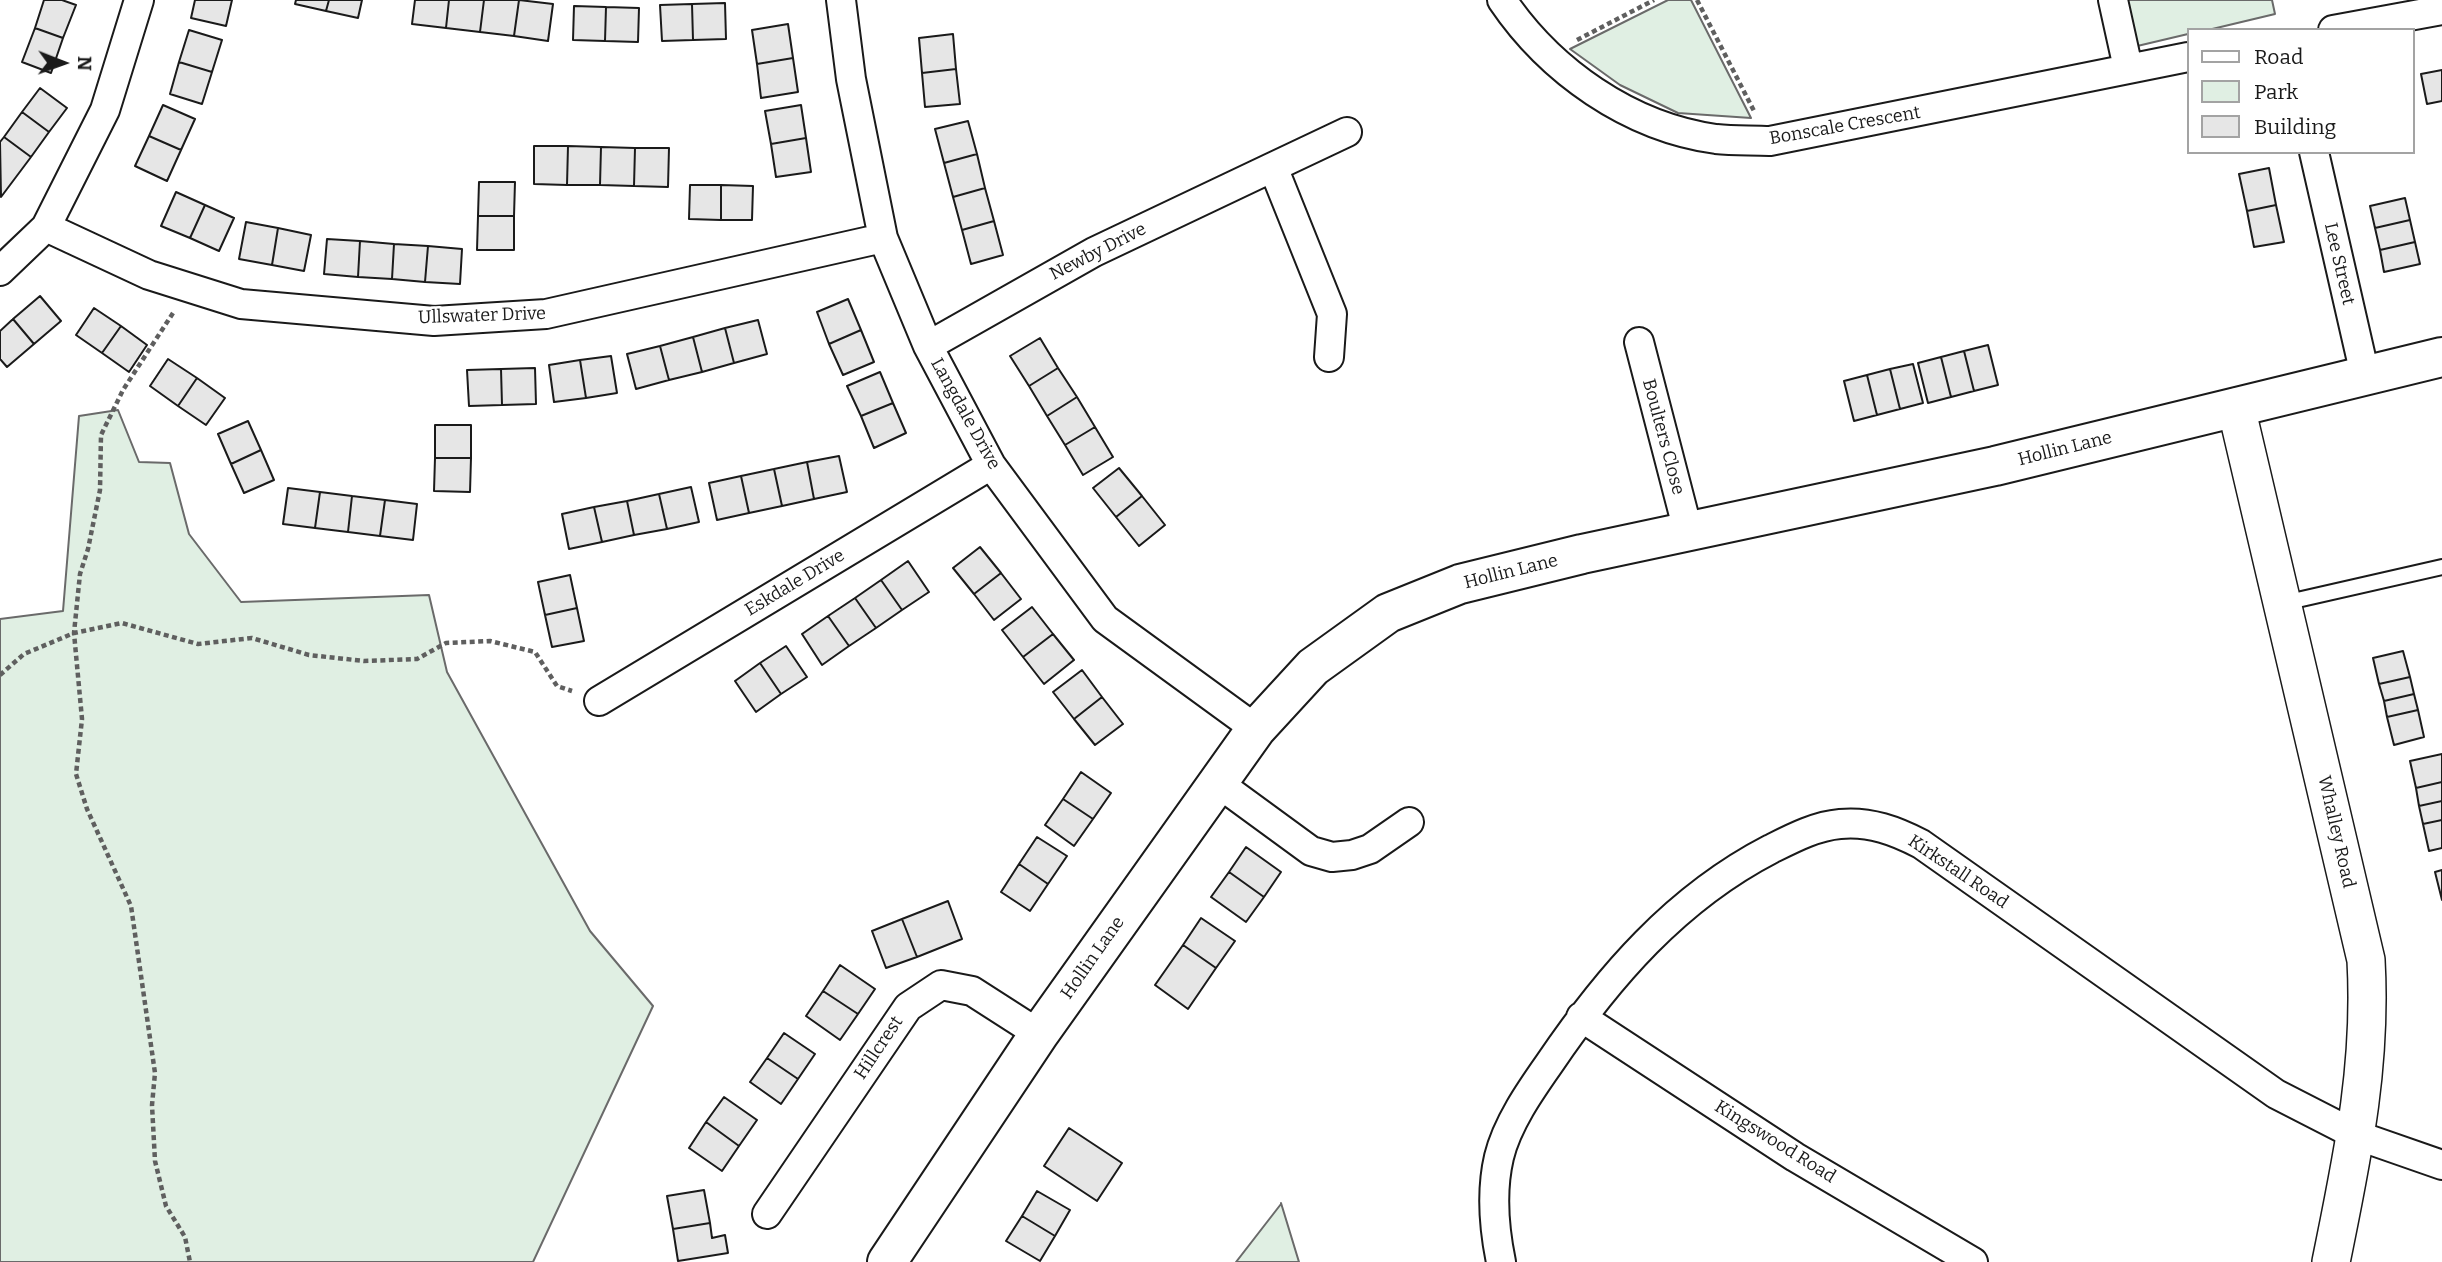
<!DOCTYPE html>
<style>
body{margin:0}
#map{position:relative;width:2442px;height:1262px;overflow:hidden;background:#fff;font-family:Bitter,serif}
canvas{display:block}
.legend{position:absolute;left:2187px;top:28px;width:228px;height:126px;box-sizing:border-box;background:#fff;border:2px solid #a3a3a3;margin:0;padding:9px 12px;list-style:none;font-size:21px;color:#1a1a1a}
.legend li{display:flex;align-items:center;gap:14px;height:35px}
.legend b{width:35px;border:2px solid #a3a3a3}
.north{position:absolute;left:28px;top:28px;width:70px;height:70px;-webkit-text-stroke:5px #fff;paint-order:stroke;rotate:91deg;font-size:19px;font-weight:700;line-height:28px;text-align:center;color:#1a1a1a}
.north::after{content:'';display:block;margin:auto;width:24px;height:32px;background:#1a1a1a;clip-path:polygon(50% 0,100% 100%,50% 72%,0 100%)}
</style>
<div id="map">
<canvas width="2442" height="1262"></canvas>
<ul class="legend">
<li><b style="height:9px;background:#fff"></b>Road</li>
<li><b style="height:19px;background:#e0efe3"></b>Park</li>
<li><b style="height:19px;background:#e6e6e6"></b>Building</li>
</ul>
<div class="north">N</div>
</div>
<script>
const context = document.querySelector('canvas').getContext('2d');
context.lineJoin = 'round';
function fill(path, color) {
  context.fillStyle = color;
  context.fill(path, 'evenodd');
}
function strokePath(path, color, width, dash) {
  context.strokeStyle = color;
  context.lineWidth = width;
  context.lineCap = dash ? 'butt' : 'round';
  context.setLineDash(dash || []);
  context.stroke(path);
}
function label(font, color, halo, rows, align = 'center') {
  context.font = font + ' Bitter,serif';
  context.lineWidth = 5;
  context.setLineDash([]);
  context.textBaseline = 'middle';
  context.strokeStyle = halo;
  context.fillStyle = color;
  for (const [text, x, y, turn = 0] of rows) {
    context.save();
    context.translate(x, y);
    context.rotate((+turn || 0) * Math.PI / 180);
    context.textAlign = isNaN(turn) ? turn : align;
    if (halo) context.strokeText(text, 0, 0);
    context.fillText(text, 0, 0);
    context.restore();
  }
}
const green = new Path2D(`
 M 1668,0 L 1691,0 L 1751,118 L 1678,113 L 1620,85 L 1570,49 Z
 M 2101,0 L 2272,0 L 2275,14 L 2208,30 L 2188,30 L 2188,34 L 2112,52 Z
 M 118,410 L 139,462 L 170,463 L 189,534 L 241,602 L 429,595 L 447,672 L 590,931 L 653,1006 L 533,1262 L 0,1262 L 0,619 L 63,611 L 79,416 Z
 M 1281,1203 L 1299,1262 L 1236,1262 L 1281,1204 Z`);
fill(green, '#e0efe3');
strokePath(green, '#6a6a6a', 2);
const building = new Path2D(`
 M 44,0 L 62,0 L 76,5 L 63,38 L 35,28 Z
 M 195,0 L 232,0 L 226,26 L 191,18 Z
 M 296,0 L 329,0 L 326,11 L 295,4 Z
 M 329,0 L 362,0 L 358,18 L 326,11 Z
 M 415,0 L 449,0 L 446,28 L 412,24 Z
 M 449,0 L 484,0 L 480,32 L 446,28 Z
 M 484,0 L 519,0 L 514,36 L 480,32 Z
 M 519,0 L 553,4 L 548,41 L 514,36 Z
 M 725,3 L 726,39 L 693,40 L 692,4 Z
 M 692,4 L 693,40 L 662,41 L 660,5 Z
 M 574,6 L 606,7 L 605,41 L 573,40 Z
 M 606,7 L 639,8 L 638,42 L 605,41 Z
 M 788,24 L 793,58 L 757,64 L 752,30 Z
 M 35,28 L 63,38 L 51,73 L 22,62 Z
 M 189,30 L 222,40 L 212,72 L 179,62 Z
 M 953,34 L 956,69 L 922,73 L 919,38 Z
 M 793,58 L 798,92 L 761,98 L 757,64 Z
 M 179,62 L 212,72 L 202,104 L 170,94 Z
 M 956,69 L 960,104 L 925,107 L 922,73 Z
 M 2442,70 L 2442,101 L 2427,104 L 2421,74 Z
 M 40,88 L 67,108 L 49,132 L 22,112 Z
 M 163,105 L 195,119 L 181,150 L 149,136 Z
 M 801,105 L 806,138 L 771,144 L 765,111 Z
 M 22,112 L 49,132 L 31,157 L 4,137 Z
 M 968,121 L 977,154 L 944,163 L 935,129 Z
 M 149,136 L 181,150 L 167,181 L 135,166 Z
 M 4,137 L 31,157 L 1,197 L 0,142 Z
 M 806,138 L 811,172 L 776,177 L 771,144 Z
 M 534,146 L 568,146 L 567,185 L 534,184 Z
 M 568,146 L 601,147 L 600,185 L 567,185 Z
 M 601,147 L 635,148 L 634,186 L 600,185 Z
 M 635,148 L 669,148 L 668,187 L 634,186 Z
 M 977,154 L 985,188 L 953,197 L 944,163 Z
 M 2269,168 L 2276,205 L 2247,211 L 2239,174 Z
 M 479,182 L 515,182 L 514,216 L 478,216 Z
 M 690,185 L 721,185 L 721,220 L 689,219 Z
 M 721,185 L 753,186 L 752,220 L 721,220 Z
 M 985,188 L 994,221 L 962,230 L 953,197 Z
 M 176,192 L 205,205 L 190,238 L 161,226 Z
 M 2405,198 L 2410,220 L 2375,228 L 2370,206 Z
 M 205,205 L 234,218 L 219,251 L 190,238 Z
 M 2276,205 L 2284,242 L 2254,247 L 2247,211 Z
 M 478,216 L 514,216 L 514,250 L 477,250 Z
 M 2410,220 L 2415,242 L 2380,250 L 2375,228 Z
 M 994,221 L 1003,255 L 971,264 L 962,230 Z
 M 246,222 L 278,228 L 272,265 L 239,259 Z
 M 278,228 L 311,235 L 304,271 L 272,265 Z
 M 327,239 L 360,241 L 358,277 L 324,274 Z
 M 360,241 L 394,244 L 392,279 L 358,277 Z
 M 2415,242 L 2420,264 L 2384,272 L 2380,250 Z
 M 394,244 L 428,246 L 425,282 L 392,279 Z
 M 428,246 L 462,249 L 460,284 L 425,282 Z
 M 40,296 L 61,321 L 34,344 L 13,319 Z
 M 848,299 L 861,330 L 829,344 L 817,312 Z
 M 94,308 L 121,326 L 102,353 L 76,335 Z
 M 13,319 L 34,344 L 7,367 L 0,359 L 0,331 Z
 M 758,320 L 767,354 L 734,363 L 725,328 Z
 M 121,326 L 147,345 L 129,372 L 102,353 Z
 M 725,328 L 734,363 L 702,372 L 693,337 Z
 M 861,330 L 874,362 L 843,375 L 829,344 Z
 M 693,337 L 702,372 L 669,380 L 660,346 Z
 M 1040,338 L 1058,368 L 1029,386 L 1010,356 Z
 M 1988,345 L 1998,385 L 1974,391 L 1964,351 Z
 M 660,346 L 669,380 L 636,389 L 627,354 Z
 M 1964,351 L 1974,391 L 1951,397 L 1941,357 Z
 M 611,356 L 617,393 L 586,398 L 580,360 Z
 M 1941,357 L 1951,397 L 1928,403 L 1918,363 Z
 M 168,359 L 197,378 L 178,406 L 150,386 Z
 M 580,360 L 586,398 L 554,402 L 549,365 Z
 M 1913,364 L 1923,403 L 1900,409 L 1890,369 Z
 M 535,368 L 536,404 L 502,405 L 501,369 Z
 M 1058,368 L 1077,397 L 1047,416 L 1029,386 Z
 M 501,369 L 502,405 L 469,406 L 467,370 Z
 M 1890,369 L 1900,409 L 1877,415 L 1867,375 Z
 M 880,372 L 893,403 L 861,416 L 847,386 Z
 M 1867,375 L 1877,415 L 1854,421 L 1844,381 Z
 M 197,378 L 225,398 L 206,425 L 178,406 Z
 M 1077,397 L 1095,427 L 1065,445 L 1047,416 Z
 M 893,403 L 906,433 L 874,448 L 861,416 Z
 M 248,421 L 261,450 L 231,464 L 218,434 Z
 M 435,425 L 471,425 L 471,458 L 435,458 Z
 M 1095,427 L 1113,457 L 1083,475 L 1065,445 Z
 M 261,450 L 274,480 L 244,493 L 231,464 Z
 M 839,456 L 847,492 L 814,499 L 807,462 Z
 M 435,458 L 471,458 L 470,492 L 434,491 Z
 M 807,462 L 814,499 L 782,506 L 774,469 Z
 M 1119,468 L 1142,496 L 1116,517 L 1093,488 Z
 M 774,469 L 782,506 L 749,513 L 741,476 Z
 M 741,476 L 749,513 L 717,520 L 709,483 Z
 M 691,487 L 699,522 L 667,529 L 659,494 Z
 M 288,488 L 320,492 L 315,528 L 283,524 Z
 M 320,492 L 352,496 L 348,532 L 315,528 Z
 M 659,494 L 667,529 L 634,535 L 627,501 Z
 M 352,496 L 385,500 L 380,536 L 348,532 Z
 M 1142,496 L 1165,525 L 1139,546 L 1116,517 Z
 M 385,500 L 417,504 L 413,540 L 380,536 Z
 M 627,501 L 634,535 L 602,542 L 594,507 Z
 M 594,507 L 602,542 L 569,549 L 562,514 Z
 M 980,547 L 1001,573 L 974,594 L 953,568 Z
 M 908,561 L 929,592 L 902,610 L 881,580 Z
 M 1001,573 L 1021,599 L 994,620 L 974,594 Z
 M 570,575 L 577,608 L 545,615 L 538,582 Z
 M 881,580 L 902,610 L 876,628 L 855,598 Z
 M 855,598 L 876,628 L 849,646 L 828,616 Z
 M 1032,607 L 1053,634 L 1023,657 L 1002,630 Z
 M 577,608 L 584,641 L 552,647 L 545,615 Z
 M 828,616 L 849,646 L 822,665 L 802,634 Z
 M 1053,634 L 1074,660 L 1044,684 L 1023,657 Z
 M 786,646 L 807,677 L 781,694 L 760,663 Z
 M 2403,651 L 2410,677 L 2379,684 L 2373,658 Z
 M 760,663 L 781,694 L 756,712 L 735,681 Z
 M 1082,670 L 1102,697 L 1074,719 L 1053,692 Z
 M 2410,677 L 2414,694 L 2384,701 L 2379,684 Z
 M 2414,694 L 2418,710 L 2387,717 L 2384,701 Z
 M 1102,697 L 1123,724 L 1095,745 L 1074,719 Z
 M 2418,710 L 2424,737 L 2394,745 L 2387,717 Z
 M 2442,754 L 2442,782 L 2416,788 L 2410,761 Z
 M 1081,772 L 1111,793 L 1093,819 L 1063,799 Z
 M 2442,782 L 2442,801 L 2419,806 L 2416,788 Z
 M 1063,799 L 1093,819 L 1074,846 L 1045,825 Z
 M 2442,801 L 2442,820 L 2423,824 L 2419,806 Z
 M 2442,820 L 2442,848 L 2429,851 L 2423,824 Z
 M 1037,837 L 1067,856 L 1048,884 L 1019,864 Z
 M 1246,847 L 1281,872 L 1264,897 L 1229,872 Z
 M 1019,864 L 1048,884 L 1030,911 L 1001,892 Z
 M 2442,870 L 2442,900 L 2435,872 Z
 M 1229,872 L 1264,897 L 1246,922 L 1211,897 Z
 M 948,901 L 962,939 L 917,957 L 902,919 Z
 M 1201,918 L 1235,941 L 1216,968 L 1183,945 Z
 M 902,919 L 917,957 L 886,968 L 872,931 Z
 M 1183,945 L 1216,968 L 1188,1009 L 1155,985 Z
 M 840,965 L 875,989 L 858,1014 L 823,991 Z
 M 823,991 L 858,1014 L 840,1040 L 806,1016 Z
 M 784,1033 L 815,1054 L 798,1079 L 767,1058 Z
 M 767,1058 L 798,1079 L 781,1104 L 750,1082 Z
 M 724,1097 L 757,1120 L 739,1146 L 706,1122 Z
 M 706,1122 L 739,1146 L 722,1171 L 689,1148 Z
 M 1069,1128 L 1122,1163 L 1097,1201 L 1044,1166 Z
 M 704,1190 L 710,1223 L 673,1229 L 667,1196 Z
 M 1037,1191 L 1070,1210 L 1055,1236 L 1022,1216 Z
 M 1022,1216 L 1055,1236 L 1040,1261 L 1006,1241 Z
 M 710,1223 L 712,1238 L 725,1235 L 728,1253 L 678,1261 L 673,1229 Z`);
fill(building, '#e6e6e6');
strokePath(building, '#1a1a1a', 2);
const service = new Path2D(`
 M 2284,603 L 2442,567`);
const minor = new Path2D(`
 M 841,0 L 851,79 L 883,238 L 928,346 L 991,465 L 1105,619 L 1256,729
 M 1502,0 C 1550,71 1629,127 1716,139 C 1734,141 1752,140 1770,141 L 2188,57
 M 2113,0 L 2128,68
 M 2333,30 L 2442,10
 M 2314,152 L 2365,375
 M 1273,167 L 1347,132
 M 46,227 L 149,275 L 241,304 L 434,321 L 546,314 L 883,238
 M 0,271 L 46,227 L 105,110 L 139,0
 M 1639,342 L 1688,531
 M 928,346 L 1094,252 L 1273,167 L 1332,314 L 1329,357
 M 599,701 L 991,465
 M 1218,783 L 1311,851 L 1332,857 L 1352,855 L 1370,849 L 1409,822
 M 1581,1017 L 1795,1157 L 1973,1262
 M 767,1214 L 908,1007 L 941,985 L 972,991 L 1039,1034
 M 1501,1262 C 1494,1228 1491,1191 1499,1157 C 1507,1124 1530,1091 1549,1064 C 1608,977 1676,898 1771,849 C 1793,838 1816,826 1840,824 C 1870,821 1896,831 1921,844 L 2276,1094 L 2356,1135 L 2442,1165`);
const tertiary = new Path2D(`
 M 2236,407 L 2366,960 C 2372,1067 2352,1158 2331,1262`);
const primary = new Path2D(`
 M 887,1262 L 1039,1034 L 1256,729 L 1313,667 L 1388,613 L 1460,584 L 1582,554 L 1995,466 L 2442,357`);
strokePath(service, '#1a1a1a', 18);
strokePath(minor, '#1a1a1a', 32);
strokePath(tertiary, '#1a1a1a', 40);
strokePath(primary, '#1a1a1a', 42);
strokePath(new Path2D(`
 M 1697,0 L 1754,111
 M 1577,40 L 1654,0
 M 173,313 L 123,390 L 101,435 L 100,490 L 88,549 L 80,574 L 74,633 L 82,719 L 76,774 L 87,809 L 131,906 L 155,1073 L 152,1105 L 155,1161 L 166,1206 L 185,1237 L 190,1262
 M 0,675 L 24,654 L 74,633 L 122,623 L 198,644 L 252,638 L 309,655 L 364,661 L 417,659 L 446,643 L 490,641 L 535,652 L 557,686 L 572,691`), '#5f5f5f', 4.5, [5, 3.5]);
strokePath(service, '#fff', 14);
strokePath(minor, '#fff', 28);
strokePath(tertiary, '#fff', 37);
strokePath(primary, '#fff', 38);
label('18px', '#1a1a1a', '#fff', [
 ["Bonscale Crescent",1845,126,-10],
 ["Newby Drive",1098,252,-27],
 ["Lee Street",2339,264,77],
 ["Ullswater Drive",482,316,-2],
 ["Langdale Drive",965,414,61],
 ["Boulters Close",1663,437,75],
 ["Hollin Lane",2065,449,-14],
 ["Hollin Lane",1511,572,-14],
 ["Eskdale Drive",795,583,-31],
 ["Whalley Road",2336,832,77],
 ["Kirkstall Road",1958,872,34],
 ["Hollin Lane",1093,958,-55],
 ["Hillcrest",879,1048,-56],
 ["Kingswood Road",1775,1142,32]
]);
</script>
